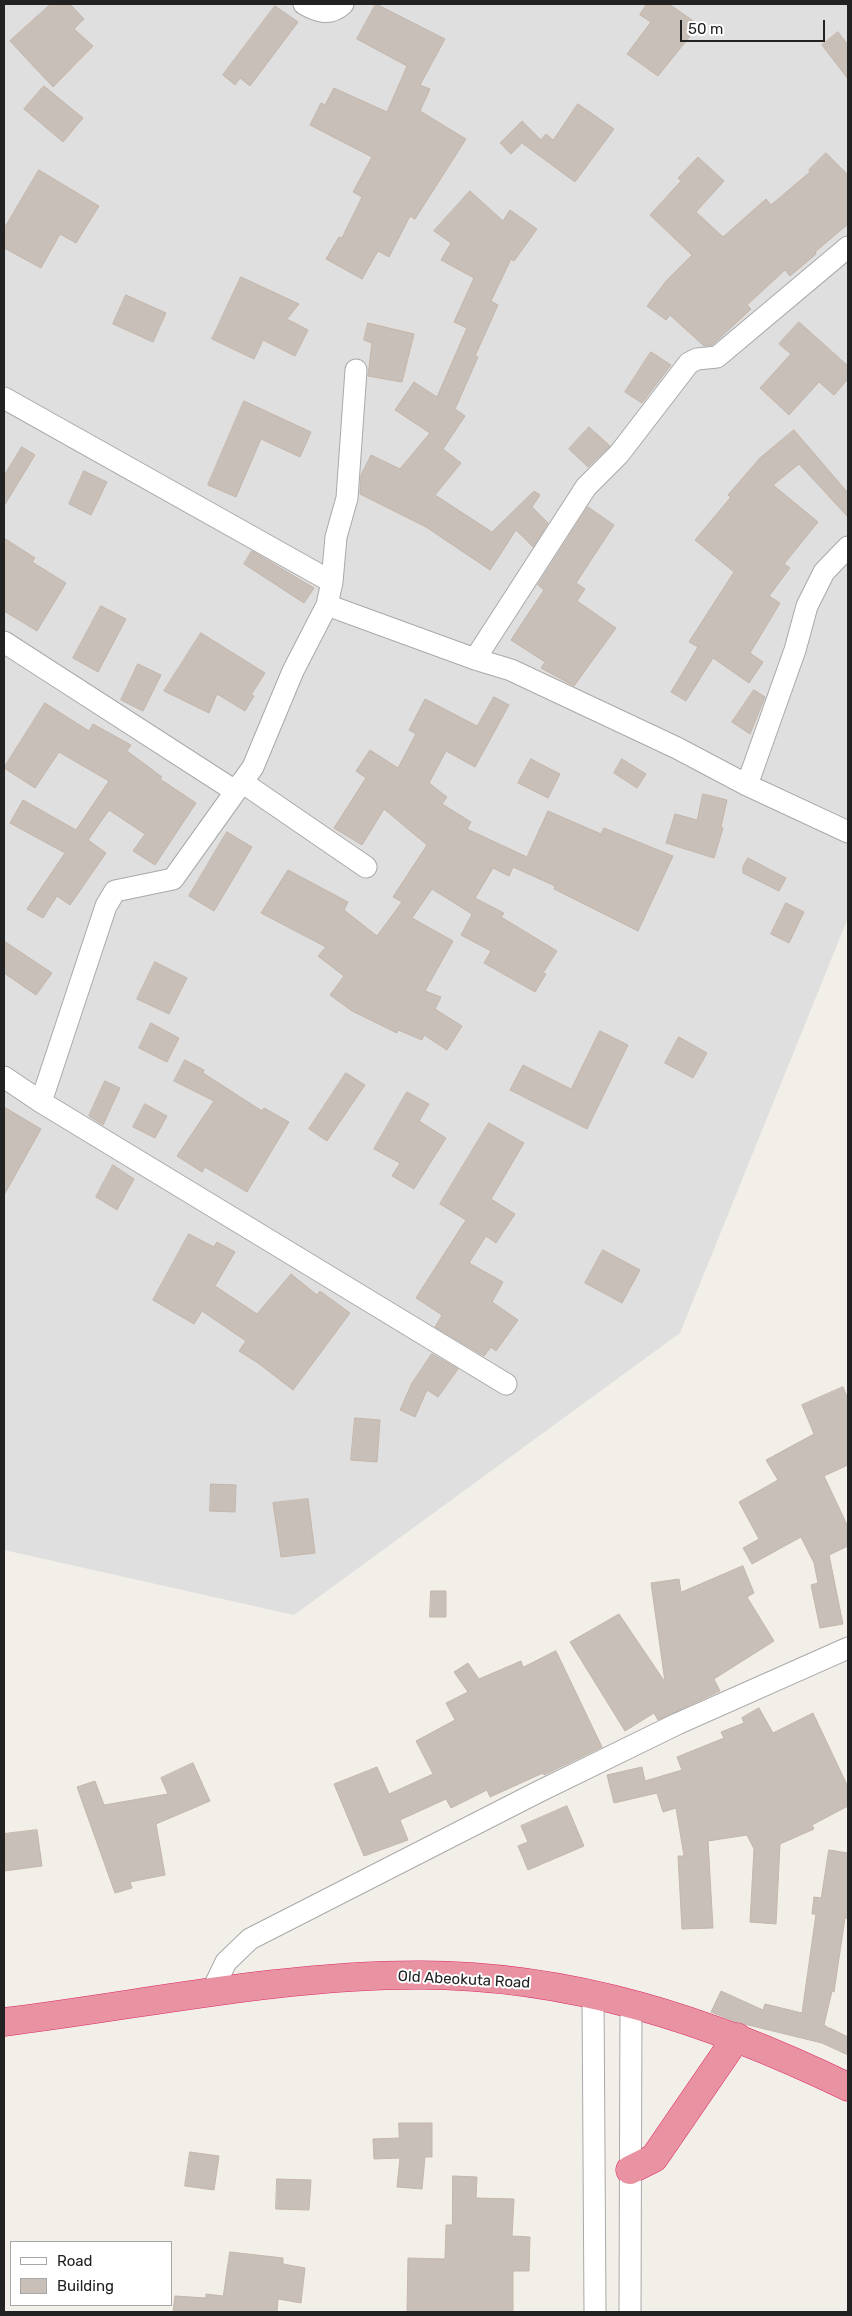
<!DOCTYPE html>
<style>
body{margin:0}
#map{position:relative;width:852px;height:2316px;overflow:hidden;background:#f2efe9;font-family:Rubik,sans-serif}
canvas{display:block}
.frame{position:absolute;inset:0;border:5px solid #222;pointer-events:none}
.legend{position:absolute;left:10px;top:2241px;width:162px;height:65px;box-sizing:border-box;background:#fff;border:1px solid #a7a7a7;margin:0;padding:6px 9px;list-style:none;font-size:15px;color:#222}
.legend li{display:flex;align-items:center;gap:10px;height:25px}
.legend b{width:25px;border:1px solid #a7a7a7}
.scale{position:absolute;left:680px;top:20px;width:145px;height:22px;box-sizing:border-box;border:2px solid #222;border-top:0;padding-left:6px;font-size:15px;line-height:18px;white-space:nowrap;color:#222;-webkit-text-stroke:4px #fff;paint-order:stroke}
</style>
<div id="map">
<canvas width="852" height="2316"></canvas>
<div class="frame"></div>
<ul class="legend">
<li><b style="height:6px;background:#fff"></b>Road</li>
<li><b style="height:14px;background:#c7bfb8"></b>Building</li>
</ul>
<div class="scale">50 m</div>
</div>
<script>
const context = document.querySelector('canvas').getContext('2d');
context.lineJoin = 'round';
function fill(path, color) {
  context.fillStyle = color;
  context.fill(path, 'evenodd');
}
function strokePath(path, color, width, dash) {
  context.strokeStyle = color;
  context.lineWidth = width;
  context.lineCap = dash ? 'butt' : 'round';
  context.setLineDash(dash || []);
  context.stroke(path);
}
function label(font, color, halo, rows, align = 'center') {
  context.font = font + ' Rubik,sans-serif';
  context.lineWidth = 4;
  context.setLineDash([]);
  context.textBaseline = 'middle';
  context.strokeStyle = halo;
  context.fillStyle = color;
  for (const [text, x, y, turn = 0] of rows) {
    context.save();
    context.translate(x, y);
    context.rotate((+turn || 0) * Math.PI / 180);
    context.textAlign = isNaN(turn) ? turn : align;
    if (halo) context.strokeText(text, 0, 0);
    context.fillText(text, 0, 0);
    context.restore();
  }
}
fill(new Path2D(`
 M 4,4 L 848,4 L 848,918 L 680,1333 L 294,1615 L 4,1550 Z`), '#e0dfdf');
const building = new Path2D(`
 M 51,4 L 70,4 L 84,19 L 74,29 L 93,46 L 53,87 L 10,41 Z
 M 376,4 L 445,39 L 420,85 L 430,89 L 420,111 L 466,139 L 415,219 L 410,216 L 389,257 L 378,251 L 362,279 L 326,259 L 339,237 L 342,238 L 362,197 L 353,192 L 372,157 L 310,125 L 321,103 L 325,105 L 334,88 L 387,112 L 407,66 L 357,39 Z
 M 647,4 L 669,4 L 699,25 L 658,76 L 627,54 L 651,22 L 640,15 Z
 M 275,6 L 298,22 L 250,86 L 240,78 L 235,85 L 223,75 Z
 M 838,32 L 848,45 L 848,79 L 822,45 Z
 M 44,86 L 83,118 L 63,142 L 24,109 Z
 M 578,104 L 614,129 L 575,182 L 522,143 L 511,154 L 500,143 L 522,121 L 541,140 L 546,134 L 553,140 Z
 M 826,153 L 848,175 L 848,224 L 815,252 L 816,254 L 790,276 L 785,270 L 747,305 L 751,309 L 719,339 L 712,345 L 704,346 L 670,315 L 666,320 L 647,306 L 667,280 L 692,255 L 650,215 L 681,181 L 678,178 L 698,157 L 724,181 L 696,212 L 723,237 L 766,199 L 771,205 L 810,172 L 809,170 Z
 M 39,170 L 99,206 L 76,243 L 60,234 L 41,268 L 4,248 L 4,229 Z
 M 470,191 L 503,221 L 510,210 L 537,229 L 514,261 L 511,259 L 491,301 L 498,305 L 475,356 L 478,357 L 455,409 L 465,416 L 443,449 L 461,463 L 435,495 L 492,532 L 534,491 L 540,495 L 532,507 L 548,523 L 533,547 L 516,530 L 490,570 L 426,527 L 360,494 L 361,475 L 371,455 L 400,469 L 430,433 L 395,410 L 414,382 L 437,397 L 467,328 L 454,322 L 474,278 L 441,260 L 451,243 L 434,231 Z
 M 241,277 L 299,304 L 287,319 L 308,330 L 295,356 L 263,340 L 254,359 L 212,339 Z
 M 126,295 L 166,313 L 153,342 L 113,324 Z
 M 799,322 L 848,366 L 848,379 L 834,395 L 819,382 L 789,415 L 760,388 L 791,354 L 779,344 Z
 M 368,323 L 414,334 L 402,382 L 368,376 L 372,343 L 364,340 Z
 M 651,352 L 671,365 L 642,403 L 625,392 Z
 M 244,401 L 311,432 L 300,457 L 261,439 L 236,497 L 208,485 Z
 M 589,427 L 610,446 L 588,467 L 569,449 Z
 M 794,430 L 848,493 L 848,517 L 799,464 L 773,485 L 818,522 L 784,564 L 790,568 L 769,596 L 780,603 L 750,653 L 763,662 L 749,683 L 713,658 L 686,701 L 671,692 L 698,647 L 689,642 L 734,572 L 695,540 L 731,497 L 728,495 L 760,458 Z
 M 22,447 L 35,455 L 4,506 L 4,476 Z
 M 84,471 L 107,482 L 91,515 L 69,504 Z
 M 588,507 L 614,525 L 576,583 L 585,589 L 577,601 L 616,628 L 574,686 L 541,668 L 545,662 L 511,640 L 544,590 L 538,585 Z
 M 4,538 L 35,558 L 32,562 L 66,583 L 37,631 L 4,611 Z
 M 252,551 L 314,588 L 304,603 L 244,564 Z
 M 101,606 L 126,619 L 98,672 L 73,658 Z
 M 201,633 L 265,673 L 251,695 L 254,696 L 245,711 L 217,694 L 209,713 L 164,691 Z
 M 138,664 L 161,675 L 143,711 L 121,700 Z
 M 754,690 L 765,697 L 750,734 L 732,722 Z
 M 494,697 L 509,705 L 475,767 L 446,751 L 429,783 L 447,797 L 442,804 L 471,822 L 467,829 L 527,857 L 548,811 L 601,834 L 604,828 L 673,856 L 638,931 L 554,889 L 555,886 L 513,867 L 509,876 L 493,868 L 475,898 L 504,913 L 501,917 L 557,951 L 543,973 L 546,974 L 535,992 L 484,963 L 491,951 L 461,935 L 472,914 L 432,889 L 412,918 L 453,941 L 425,991 L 441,997 L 435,1009 L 462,1026 L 447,1050 L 424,1035 L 422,1040 L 398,1030 L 397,1033 L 352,1011 L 330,995 L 344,976 L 318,956 L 326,947 L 261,913 L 288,870 L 348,902 L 344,910 L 377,936 L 402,902 L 393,897 L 427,845 L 384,809 L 362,845 L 334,828 L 366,778 L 356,771 L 370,750 L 398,768 L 416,734 L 409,730 L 425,699 L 477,726 Z
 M 45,703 L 89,731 L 93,724 L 131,745 L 127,751 L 162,777 L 160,779 L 196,803 L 155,865 L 133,851 L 145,834 L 109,810 L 88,840 L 106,853 L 70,905 L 57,896 L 43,918 L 27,909 L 65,853 L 10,823 L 23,800 L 76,830 L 109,781 L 59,752 L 35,788 L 4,768 Z
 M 531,759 L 560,774 L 548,798 L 518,783 Z
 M 622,759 L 646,774 L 637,788 L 614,773 Z
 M 703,794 L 727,800 L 721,827 L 723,828 L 714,858 L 666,843 L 675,814 L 697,820 Z
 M 227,832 L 252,847 L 214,911 L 189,896 Z
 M 748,858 L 786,878 L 779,891 L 743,873 L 743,867 Z
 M 786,903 L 804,912 L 789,943 L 771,934 Z
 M 4,941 L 52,973 L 36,995 L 4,973 Z
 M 155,962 L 187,978 L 169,1014 L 137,999 Z
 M 151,1023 L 179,1038 L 167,1062 L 139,1048 Z
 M 600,1031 L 628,1045 L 587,1129 L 510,1090 L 523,1065 L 571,1089 Z
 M 679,1037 L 707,1053 L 693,1078 L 665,1063 Z
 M 185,1060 L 204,1070 L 203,1073 L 262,1111 L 264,1108 L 289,1122 L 247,1192 L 205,1167 L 202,1172 L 177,1156 L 214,1101 L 174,1081 Z
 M 346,1073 L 365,1085 L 327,1141 L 309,1129 Z
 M 105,1081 L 120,1088 L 103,1125 L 89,1116 Z
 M 407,1092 L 429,1104 L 419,1121 L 446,1138 L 414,1189 L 392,1176 L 400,1163 L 374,1149 Z
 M 145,1104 L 167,1116 L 155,1138 L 133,1127 Z
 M 4,1107 L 41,1129 L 4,1195 Z
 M 489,1123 L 524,1143 L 491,1199 L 515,1214 L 496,1243 L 486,1236 L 469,1263 L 503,1282 L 492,1302 L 518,1320 L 496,1351 L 491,1347 L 484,1356 L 435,1327 L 442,1315 L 416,1298 L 466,1220 L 440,1204 Z
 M 113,1165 L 134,1179 L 117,1210 L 96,1197 Z
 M 189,1234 L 214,1247 L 217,1242 L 235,1252 L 215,1286 L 257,1314 L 291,1274 L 317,1295 L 320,1291 L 350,1313 L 293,1390 L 258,1363 L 239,1351 L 246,1341 L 202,1311 L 194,1324 L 153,1300 Z
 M 603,1250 L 640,1270 L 622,1303 L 585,1283 Z
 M 432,1354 L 458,1369 L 438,1397 L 427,1390 L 415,1417 L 400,1410 L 412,1383 Z
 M 843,1387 L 848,1399 L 848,1465 L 824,1476 L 848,1527 L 848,1546 L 829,1555 L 843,1624 L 820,1628 L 811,1585 L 818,1583 L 814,1563 L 801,1537 L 752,1564 L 743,1548 L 759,1539 L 739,1502 L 778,1480 L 766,1460 L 814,1434 L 802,1405 Z
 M 355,1418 L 380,1420 L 377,1462 L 351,1460 Z
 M 211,1484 L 236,1485 L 235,1512 L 210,1511 Z
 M 308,1499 L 315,1553 L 281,1557 L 273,1503 Z
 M 743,1566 L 754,1593 L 747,1597 L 774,1641 L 714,1679 L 720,1691 L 658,1720 L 654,1713 L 625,1731 L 570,1642 L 619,1614 L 665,1682 L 651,1583 L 679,1579 L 681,1592 Z
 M 431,1591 L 446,1591 L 446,1617 L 430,1617 Z
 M 556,1651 L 602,1747 L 544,1775 L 543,1773 L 490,1797 L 487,1790 L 451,1808 L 446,1799 L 400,1820 L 408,1840 L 364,1856 L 334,1784 L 377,1767 L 389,1794 L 433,1774 L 416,1741 L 455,1720 L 446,1703 L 468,1692 L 454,1672 L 468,1663 L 479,1679 L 521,1661 L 523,1667 Z
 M 759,1708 L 773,1733 L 813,1713 L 848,1787 L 848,1806 L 812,1825 L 814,1829 L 780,1844 L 776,1924 L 750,1922 L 754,1849 L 747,1835 L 708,1841 L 713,1928 L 682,1929 L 678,1856 L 684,1856 L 676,1808 L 663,1812 L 657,1793 L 614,1803 L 607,1775 L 642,1767 L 645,1781 L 682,1770 L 677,1757 L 724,1738 L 721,1732 L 744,1723 L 742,1718 Z
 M 193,1763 L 210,1801 L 156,1824 L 165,1875 L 130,1882 L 132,1888 L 115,1893 L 77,1787 L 95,1781 L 104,1805 L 168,1794 L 161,1778 Z
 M 567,1806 L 584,1846 L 528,1870 L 518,1846 L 528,1842 L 521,1826 Z
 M 37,1830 L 42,1866 L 4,1871 L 4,1834 Z
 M 829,1850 L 848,1853 L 848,1918 L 845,1918 L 834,1992 L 832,1991 L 824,2025 L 829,2028 L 829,2030 L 830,2028 L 848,2037 L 848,2055 L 822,2043 L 736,2022 L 711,2012 L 721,1991 L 763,2010 L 765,2004 L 802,2013 L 816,1914 L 812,1914 L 814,1897 L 821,1898 Z
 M 399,2123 L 432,2123 L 432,2157 L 425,2157 L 422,2189 L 397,2187 L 400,2158 L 374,2159 L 373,2139 L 399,2138 Z
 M 190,2152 L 219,2156 L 214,2190 L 185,2186 Z
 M 453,2176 L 477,2177 L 476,2198 L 514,2199 L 512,2236 L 530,2237 L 529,2271 L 513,2271 L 513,2312 L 407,2312 L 408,2258 L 445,2259 L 446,2225 L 452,2225 Z
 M 277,2179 L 311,2180 L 309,2210 L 276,2209 Z
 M 230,2252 L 283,2258 L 283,2264 L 305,2268 L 301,2303 L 278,2299 L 277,2312 L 173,2312 L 175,2296 L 206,2298 L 206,2294 L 223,2296 Z`);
fill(building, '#c7bfb8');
strokePath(building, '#c4b6ab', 1);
const street = new Path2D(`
 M 304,4 C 318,12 330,16 343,4
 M 4,398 L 332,582
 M 327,605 L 475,659 L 511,670 L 677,748 L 747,785 L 848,832
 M 4,642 L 235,791
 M 475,659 L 586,487 L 619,454 L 689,363 L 697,359 L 717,357 L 848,247
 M 242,782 L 366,867
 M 747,785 L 795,650 L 807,606 L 824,572 L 848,547
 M 4,1077 L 41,1102 L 506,1384
 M 41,1102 L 106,906 L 115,891 L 173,879 L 253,767 L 293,671 L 327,605 L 332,582 L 336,537 L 347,498 L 356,370
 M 211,1993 L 226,1962 L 250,1939 L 538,1792 L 677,1724 L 848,1648
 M 593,1993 L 595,2312
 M 630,2312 L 631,2004`);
const highway = new Path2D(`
 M 4,2022 C 141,2005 279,1975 419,1975 C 572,1975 712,2021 848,2087
 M 630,2170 L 654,2158 L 737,2037`);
strokePath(street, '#a9a9a9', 23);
strokePath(highway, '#dc2a67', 29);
strokePath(street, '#fff', 21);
strokePath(highway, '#e892a2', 28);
label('15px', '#222', '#fff', [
 ["Old Abeokuta Road",464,1980,3]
]);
</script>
